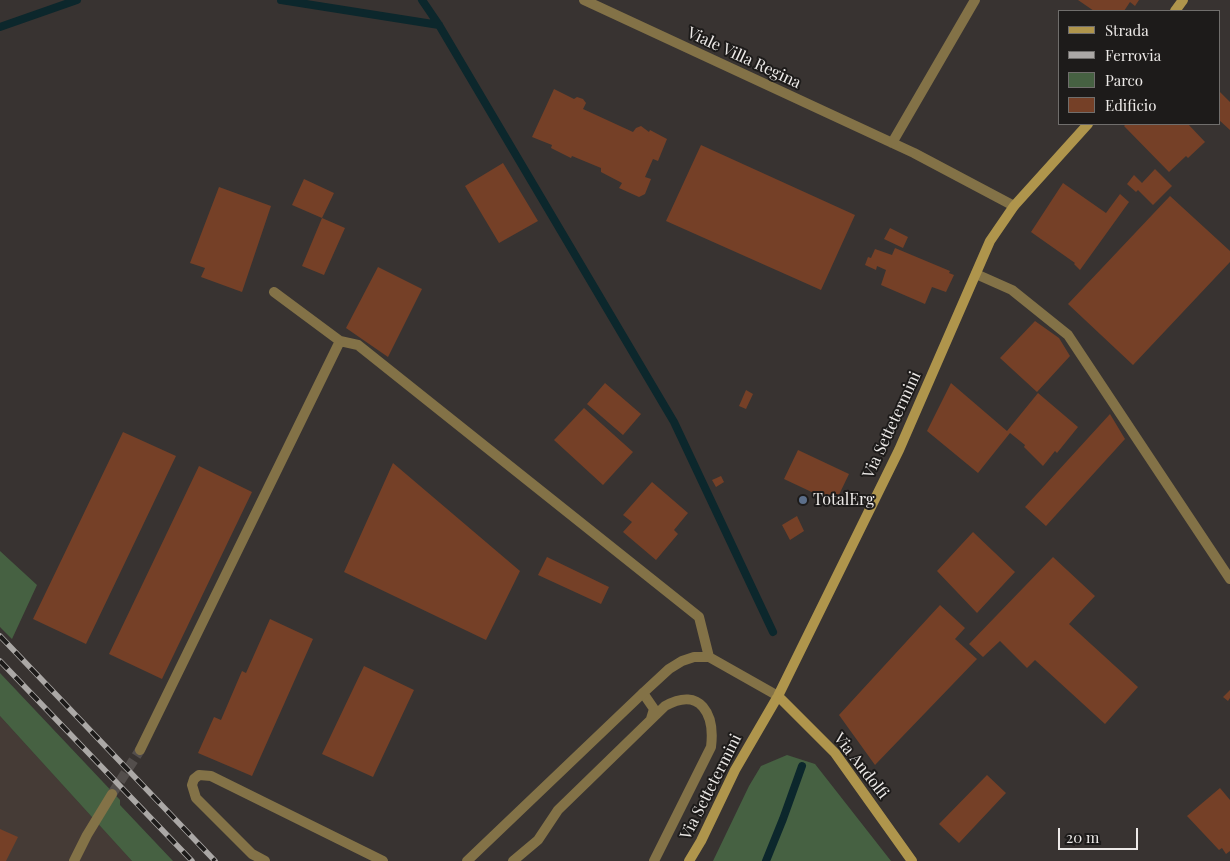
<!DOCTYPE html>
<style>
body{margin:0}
#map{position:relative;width:1230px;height:861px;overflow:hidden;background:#383331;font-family:"Playfair Display",serif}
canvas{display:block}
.legend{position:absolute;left:1058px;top:10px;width:162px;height:115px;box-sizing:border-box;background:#1d1b1a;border:1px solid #706e6c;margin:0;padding:6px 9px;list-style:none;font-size:15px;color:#edeae8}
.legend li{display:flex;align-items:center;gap:10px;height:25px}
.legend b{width:25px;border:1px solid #706e6c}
.scale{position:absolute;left:1058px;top:828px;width:80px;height:22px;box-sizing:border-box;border:2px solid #edeae8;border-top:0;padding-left:6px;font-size:15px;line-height:18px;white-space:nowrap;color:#edeae8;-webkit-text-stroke:4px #1d1b1a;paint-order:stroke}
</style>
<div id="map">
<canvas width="1230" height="861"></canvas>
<ul class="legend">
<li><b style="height:6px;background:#af954c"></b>Strada</li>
<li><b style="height:6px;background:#aba8a6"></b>Ferrovia</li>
<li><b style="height:14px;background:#466142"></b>Parco</li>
<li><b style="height:14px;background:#754027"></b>Edificio</li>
</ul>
<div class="scale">20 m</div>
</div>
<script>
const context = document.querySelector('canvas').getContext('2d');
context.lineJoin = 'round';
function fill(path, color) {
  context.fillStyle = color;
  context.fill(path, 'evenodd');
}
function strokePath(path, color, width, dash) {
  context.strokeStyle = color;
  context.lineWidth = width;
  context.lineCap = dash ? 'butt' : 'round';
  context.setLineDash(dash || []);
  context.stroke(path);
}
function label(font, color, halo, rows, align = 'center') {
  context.font = font + ' "Playfair Display",serif';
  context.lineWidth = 4;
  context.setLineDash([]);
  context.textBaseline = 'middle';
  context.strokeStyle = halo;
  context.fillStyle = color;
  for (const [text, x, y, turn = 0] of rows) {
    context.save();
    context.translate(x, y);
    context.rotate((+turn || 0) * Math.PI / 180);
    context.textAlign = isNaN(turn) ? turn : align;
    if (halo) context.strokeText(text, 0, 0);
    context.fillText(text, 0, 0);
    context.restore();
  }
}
fill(new Path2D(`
 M 0,716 L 132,861 L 0,861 Z`), '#453b36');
fill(new Path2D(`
 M 0,551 L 37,585 L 12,639 L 0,627 Z
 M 0,673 L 120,800 L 120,805 L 173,861 L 132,861 L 0,716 Z
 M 787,755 L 815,764 L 891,861 L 713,861 L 749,786 L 761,766 Z`), '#466142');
strokePath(new Path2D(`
 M 281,0 L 439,25
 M 422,0 L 439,25 L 674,422 L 773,632
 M 0,27 L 77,0
 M 766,861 L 783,819 L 802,766`), '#0c272c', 8);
fill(new Path2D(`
 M 1078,0 L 1139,0 L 1135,6 L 1130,2 L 1124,11 L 1094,11 Z
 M 554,89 L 574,99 L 577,97 L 583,99 L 586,103 L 583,109 L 633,132 L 636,128 L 641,126 L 649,132 L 650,130 L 667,139 L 658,161 L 653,159 L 645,177 L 651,179 L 645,194 L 639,197 L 619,188 L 622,183 L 601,172 L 601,168 L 572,156 L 571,158 L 551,148 L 552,145 L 532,137 Z
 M 1219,91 L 1230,102 L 1230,130 L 1219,120 Z
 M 1126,124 L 1188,124 L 1205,142 L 1188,158 L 1186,156 L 1169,172 L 1124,126 Z
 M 701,145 L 855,215 L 821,290 L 666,221 Z
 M 503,163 L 538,221 L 499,243 L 465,186 Z
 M 1155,169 L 1172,186 L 1153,205 L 1138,190 L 1136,192 L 1127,184 L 1134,175 L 1142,183 Z
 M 304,179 L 334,193 L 322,218 L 345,228 L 324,275 L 302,266 L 322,218 L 292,205 Z
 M 1063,183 L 1106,213 L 1120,194 L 1129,202 L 1080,270 L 1074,264 L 1075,263 L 1031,232 Z
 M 219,187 L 271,206 L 242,292 L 201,277 L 205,268 L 190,263 Z
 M 1170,196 L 1230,251 L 1230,262 L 1133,365 L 1068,304 Z
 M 890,228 L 908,237 L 903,248 L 884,239 Z
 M 895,248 L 950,271 L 949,273 L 954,275 L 946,292 L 932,287 L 925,304 L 881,285 L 886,270 L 877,266 L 876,270 L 865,265 L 868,257 L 871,258 L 875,249 L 892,255 Z
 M 378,267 L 422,289 L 388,357 L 346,328 Z
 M 1035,321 L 1059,338 L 1070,356 L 1037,392 L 1000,358 Z
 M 605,383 L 641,414 L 623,435 L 587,404 Z
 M 951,383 L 1007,431 L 1038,393 L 1078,427 L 1057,453 L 1055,451 L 1043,466 L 1024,447 L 1025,445 L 1010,433 L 978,473 L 927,431 Z
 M 746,390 L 753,394 L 746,409 L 739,406 Z
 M 584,408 L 633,452 L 603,485 L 554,440 Z
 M 1110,414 L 1125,439 L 1046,526 L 1025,507 Z
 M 123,432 L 176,456 L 86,644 L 33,619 Z
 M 798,450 L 849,474 L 835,503 L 784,479 Z
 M 393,463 L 520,571 L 486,640 L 344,572 Z
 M 199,466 L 252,492 L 162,679 L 109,654 Z
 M 721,476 L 724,482 L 716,487 L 712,480 Z
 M 652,482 L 688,513 L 674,530 L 678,534 L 656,560 L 623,532 L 632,522 L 623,515 Z
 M 797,516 L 804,531 L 790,540 L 782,525 Z
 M 973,532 L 1015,572 L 977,613 L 937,571 Z
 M 547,557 L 609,587 L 601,604 L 538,575 Z
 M 1053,557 L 1095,596 L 1069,624 L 1138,687 L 1105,724 L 1035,660 L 1027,668 L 1000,641 L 983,657 L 969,644 Z
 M 940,605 L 965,628 L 955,639 L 977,659 L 875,765 L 839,715 Z
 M 270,619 L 313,639 L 252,776 L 198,753 L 214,717 L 221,720 L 242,671 L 246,673 Z
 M 364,666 L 414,690 L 373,777 L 322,754 Z
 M 1230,690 L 1230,698 L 1228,701 L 1223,697 Z
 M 987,775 L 1006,793 L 959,843 L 939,824 Z
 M 1220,788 L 1230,800 L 1230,851 L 1226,854 L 1222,848 L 1219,850 L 1187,816 Z
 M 0,829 L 18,837 L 6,861 L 0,861 Z`), '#754027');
strokePath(new Path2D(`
 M 112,794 L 140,750`), '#534e4c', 10, [10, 5]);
strokePath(new Path2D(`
 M 643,693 L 654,709 L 651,719
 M 265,861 L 252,854 L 196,798 L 192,785 L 194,779 L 199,775 L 211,776 L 383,861
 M 513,861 L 538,840 L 558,810 L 665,706 C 701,686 715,715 711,747 L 654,861`), '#837247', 10);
strokePath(new Path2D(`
 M 584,0 L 914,153 L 1014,206
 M 892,143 L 975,0
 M 976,274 L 1012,290 L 1068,335 L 1230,579
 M 274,292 L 340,341 L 358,345 L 699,617 L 709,657
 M 140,750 L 340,341
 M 74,861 L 87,835 L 112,794
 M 467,861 L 643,693 L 669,669 L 682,661 L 694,657 L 709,657 L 778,696`), '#837247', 10);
strokePath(new Path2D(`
 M 1175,11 L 1183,0
 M 778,696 L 835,753 L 912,861
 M 689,861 L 701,841 L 735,770 L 778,696 L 899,450 L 990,241 L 1014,206 L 1088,124`), '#af954c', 10);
const rail = new Path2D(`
 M 0,636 L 215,861
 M 0,661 L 192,861`);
strokePath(rail, '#aba8a6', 5.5);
strokePath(rail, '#1d1b1a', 4, [11]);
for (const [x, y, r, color] of [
 [803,500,5,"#5c6f8a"]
]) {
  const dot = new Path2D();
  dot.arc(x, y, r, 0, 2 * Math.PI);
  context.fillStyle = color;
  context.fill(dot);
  strokePath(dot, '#1d1b1a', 2);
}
label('16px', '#edeae8', '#1d1b1a', [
 ["Viale Villa Regina",744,58,25],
 ["Via Settetermini",892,425,-65],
 ["Via Andolfi",861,766,52],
 ["Via Settetermini",711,787,-63]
]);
label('16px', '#edeae8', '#1d1b1a', [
 ["TotalErg",813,500]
], 'left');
</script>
